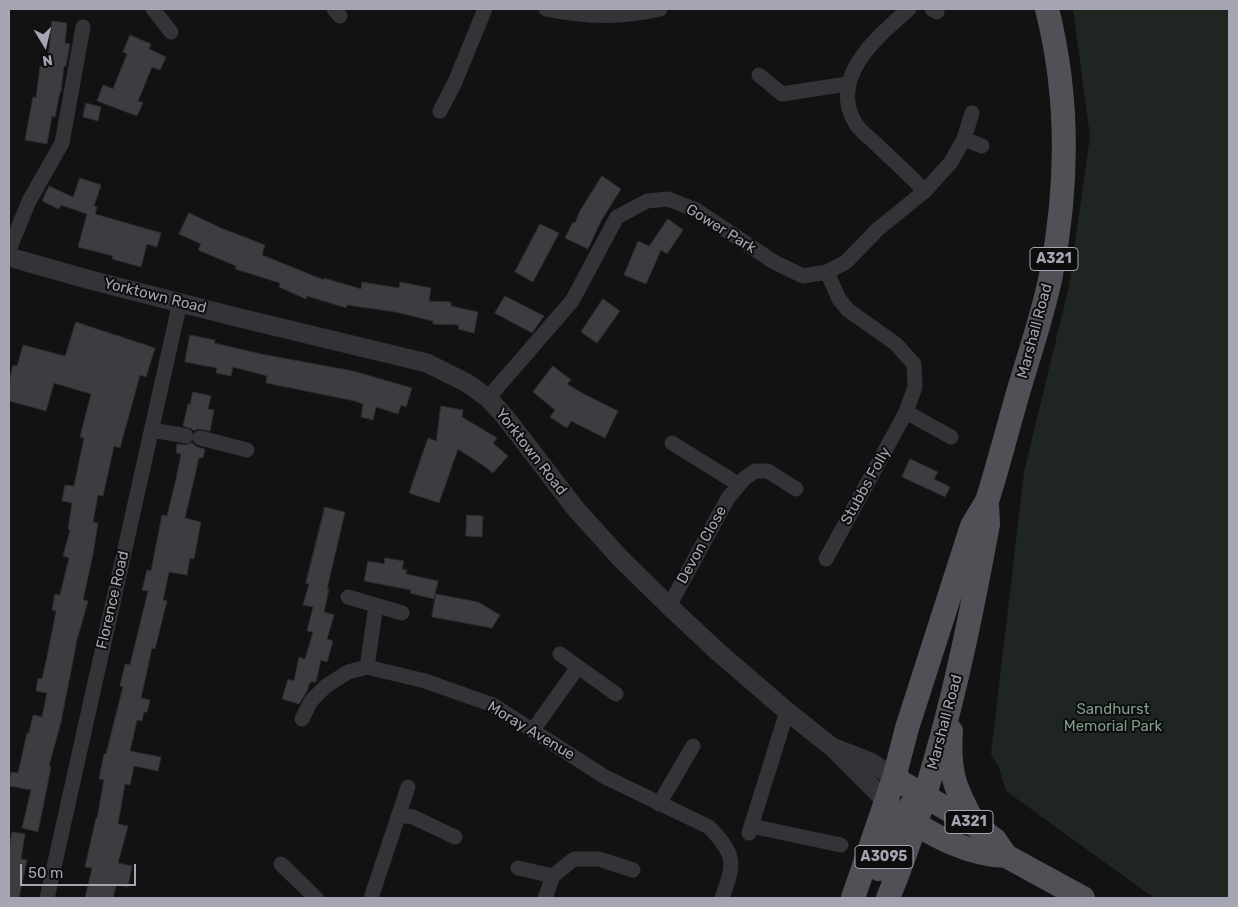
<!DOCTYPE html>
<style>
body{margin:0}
#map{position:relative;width:1238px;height:907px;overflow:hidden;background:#121213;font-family:Rubik,sans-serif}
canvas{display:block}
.frame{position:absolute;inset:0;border:10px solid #a5a5b3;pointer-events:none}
.north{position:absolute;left:20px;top:20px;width:50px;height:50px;-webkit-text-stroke:4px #0d0d0e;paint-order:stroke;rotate:171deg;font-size:14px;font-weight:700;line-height:20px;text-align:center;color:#a5a5b3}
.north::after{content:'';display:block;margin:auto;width:18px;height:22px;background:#a5a5b3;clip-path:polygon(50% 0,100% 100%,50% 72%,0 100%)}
.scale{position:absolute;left:20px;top:864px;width:116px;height:22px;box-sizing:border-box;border:2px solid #a5a5b3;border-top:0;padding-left:6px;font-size:15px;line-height:18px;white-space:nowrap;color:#a5a5b3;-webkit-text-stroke:4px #0d0d0e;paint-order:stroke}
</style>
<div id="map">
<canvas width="1238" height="907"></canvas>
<div class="frame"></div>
<div class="north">N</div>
<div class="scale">50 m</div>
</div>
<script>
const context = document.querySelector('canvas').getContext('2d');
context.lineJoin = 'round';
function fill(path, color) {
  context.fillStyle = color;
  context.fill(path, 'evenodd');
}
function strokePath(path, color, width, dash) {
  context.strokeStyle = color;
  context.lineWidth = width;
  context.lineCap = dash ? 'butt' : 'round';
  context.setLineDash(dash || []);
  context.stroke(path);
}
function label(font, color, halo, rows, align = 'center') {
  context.font = font + ' Rubik,sans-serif';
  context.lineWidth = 4;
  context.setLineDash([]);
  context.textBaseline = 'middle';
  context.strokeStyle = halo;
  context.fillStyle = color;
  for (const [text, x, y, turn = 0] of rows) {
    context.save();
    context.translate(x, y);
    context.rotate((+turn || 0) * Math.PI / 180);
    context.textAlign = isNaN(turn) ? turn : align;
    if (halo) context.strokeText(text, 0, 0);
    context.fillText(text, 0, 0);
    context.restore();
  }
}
fill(new Path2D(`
 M 1073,9 L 1229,9 L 1229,898 L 1154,898 L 1006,791 L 999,768 L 991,754 L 1024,472 L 1069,286 L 1090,136 Z`), '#1f2622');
const building = new Path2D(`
 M 52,21 L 67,23 L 65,43 L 70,44 L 66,66 L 64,66 L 61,92 L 60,92 L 55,117 L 52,116 L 47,144 L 25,140 L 33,97 L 36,98 L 40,66 L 47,67 Z
 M 130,35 L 151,44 L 149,49 L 166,57 L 160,70 L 152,67 L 138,101 L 143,103 L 137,116 L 97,101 L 103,85 L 113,89 L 127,54 L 123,52 Z
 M 86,103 L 101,107 L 98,121 L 83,117 Z
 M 602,176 L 621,189 L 601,221 L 588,249 L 565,238 L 573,222 L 575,223 L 580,211 Z
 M 80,178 L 101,185 L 94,206 L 97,207 L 95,214 L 161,233 L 157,247 L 147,244 L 141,267 L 112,259 L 113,256 L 78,247 L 87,214 L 61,205 L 59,209 L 42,201 L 49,186 L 73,197 Z
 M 189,213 L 221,228 L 265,245 L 262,255 L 324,280 L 324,278 L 361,289 L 362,282 L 399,288 L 400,282 L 431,288 L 429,301 L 451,302 L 451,306 L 478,312 L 474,333 L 458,329 L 459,325 L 433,324 L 433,321 L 395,312 L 347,305 L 346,308 L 307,296 L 306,299 L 279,287 L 280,283 L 235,269 L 236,266 L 198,250 L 201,244 L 179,234 Z
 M 668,219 L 683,230 L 667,254 L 661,250 L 646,284 L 624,275 L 638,241 L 649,246 Z
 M 540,224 L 559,233 L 533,282 L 515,272 Z
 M 505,296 L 544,316 L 532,333 L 495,313 Z
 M 603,299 L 620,311 L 597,343 L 581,332 Z
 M 76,322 L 155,348 L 146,377 L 140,375 L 120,448 L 114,446 L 103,496 L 98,495 L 93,522 L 98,523 L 93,554 L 83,600 L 88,601 L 77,640 L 61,722 L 49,766 L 51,767 L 38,832 L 22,828 L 31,790 L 9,786 L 9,783 L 11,772 L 18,773 L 27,733 L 29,733 L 33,715 L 42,717 L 47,693 L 36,691 L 38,678 L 42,679 L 47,657 L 56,611 L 52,610 L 55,594 L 60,595 L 69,558 L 63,556 L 70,530 L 68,529 L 72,503 L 62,501 L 65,485 L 74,486 L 84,438 L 80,437 L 91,394 L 54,383 L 46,411 L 9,401 L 9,382 L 13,365 L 17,366 L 23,345 L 65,356 Z
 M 190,335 L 215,340 L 214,343 L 261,354 L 353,371 L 412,388 L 406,407 L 401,405 L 398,414 L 376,407 L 373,420 L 361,417 L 363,404 L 355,401 L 266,383 L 267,376 L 233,367 L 231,376 L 216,373 L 217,368 L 185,362 Z
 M 553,366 L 571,380 L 567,384 L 584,394 L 618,411 L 605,438 L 571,421 L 567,428 L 550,417 L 555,410 L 533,392 Z
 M 193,392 L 211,396 L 208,409 L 214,410 L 210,431 L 198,429 L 194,431 L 192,429 L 183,426 L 188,404 L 190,404 Z
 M 441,406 L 463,410 L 462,417 L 497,438 L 493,443 L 508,456 L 493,473 L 484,466 L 458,449 L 439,503 L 409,493 L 428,438 L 436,441 Z
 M 192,443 L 197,447 L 205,449 L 203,458 L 199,458 L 185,518 L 201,522 L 194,559 L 190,558 L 187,575 L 169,572 L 163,600 L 167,601 L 155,649 L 152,648 L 141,698 L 150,700 L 147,712 L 144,712 L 142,721 L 137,720 L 130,751 L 161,757 L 158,771 L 134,766 L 130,785 L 125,784 L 118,824 L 128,826 L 118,863 L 132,866 L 128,887 L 116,885 L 113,898 L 85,898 L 92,868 L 85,867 L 96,818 L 97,818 L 104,780 L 99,779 L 104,754 L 106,754 L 123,687 L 120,686 L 125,664 L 130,665 L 148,591 L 142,590 L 147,570 L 151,571 L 162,515 L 167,516 L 176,479 L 181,454 L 176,453 L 177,444 L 185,445 Z
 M 910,459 L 938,472 L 934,479 L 950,487 L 945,497 L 902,477 Z
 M 325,507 L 345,512 L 327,589 L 329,589 L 324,612 L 334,615 L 327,639 L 333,641 L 327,662 L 321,660 L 316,682 L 310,682 L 307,691 L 299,704 L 282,699 L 288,679 L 294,681 L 299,657 L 305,659 L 313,632 L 307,631 L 313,607 L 303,605 L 309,584 L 306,583 Z
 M 467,515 L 483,516 L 482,537 L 466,536 Z
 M 385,558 L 404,561 L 402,569 L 407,570 L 406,574 L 438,581 L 434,599 L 410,593 L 411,590 L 364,581 L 368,561 L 384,564 Z
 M 436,594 L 478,602 L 500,615 L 492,628 L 432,617 Z
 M 12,832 L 25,834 L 21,859 L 27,860 L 19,898 L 9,898 L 9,850 Z`);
fill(building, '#3d3c40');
strokePath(building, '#2d2c2f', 1);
strokePath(new Path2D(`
 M 153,9 L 171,32
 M 334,9 L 340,16
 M 546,9 C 583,17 623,18 660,9
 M 909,9 C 878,36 827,78 856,124 C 860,131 869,137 875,143 C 892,159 909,175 925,191
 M 932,9 L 937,12
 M 759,75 L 782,94 L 847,84
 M 440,111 L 455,82 L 485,9
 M 964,139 L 982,146
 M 9,250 L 29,201 L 62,143 L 83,27
 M 488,398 L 572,301 L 617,217 L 647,201 L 668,199 L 696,210 L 774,262 L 803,276 L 827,272 L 846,262 L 878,229 L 925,191 L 951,162 L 964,139 L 972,113
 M 906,412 L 951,437
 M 152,430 L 186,436
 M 200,438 L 247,450
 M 672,443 L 738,484
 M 826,559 L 906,412 L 915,387 L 914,364 L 896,344 L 848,310 L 839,299 L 827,272
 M 348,597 L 402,613
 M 669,606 L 728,498 L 745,478 L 755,471 L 768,471 L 796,489
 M 560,654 L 616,694
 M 367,667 L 376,605
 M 302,719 L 311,701 L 326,686 L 348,672 L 367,667 L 425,681 L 493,705 L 605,777 L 709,827 C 736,855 735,863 722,898
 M 533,730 L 578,667
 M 659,804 L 693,746
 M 400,815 L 413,817 L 455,837
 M 751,826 L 841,845
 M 749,833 L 784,721 L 789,713
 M 281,864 L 316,898
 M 518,868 L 553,876
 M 47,898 L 180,302
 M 371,898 L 408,787
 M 545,898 L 553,876 L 574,859 L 599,859 L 633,870`), '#343338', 15);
strokePath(new Path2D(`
 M 9,257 L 94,281 L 236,317 L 427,363 L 467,383 L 488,398 L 506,418 L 575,508 L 620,558 L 669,606 L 717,651 L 789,713 L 832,747 L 886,801
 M 835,748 L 871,762 L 894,778`), '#343338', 19);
strokePath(new Path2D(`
 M 951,731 C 948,773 955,789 975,825
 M 894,778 L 976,826 L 995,840 L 1006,856 L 1083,898
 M 903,814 C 930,836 971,855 1006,856
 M 879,869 L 898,822 L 912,804
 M 853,898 L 894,778 L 907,728 L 972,526 L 987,501 C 997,470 1005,438 1014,407 C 1026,363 1042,320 1051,275 C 1068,188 1069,96 1047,9
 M 888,898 C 937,779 965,651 988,524 L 987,504`), '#505057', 24);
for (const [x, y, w] of [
 [1054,259,48],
 [969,822,48],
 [884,857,58]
]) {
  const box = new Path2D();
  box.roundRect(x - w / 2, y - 11.5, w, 23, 4);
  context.fillStyle = '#0d0d0e';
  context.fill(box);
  strokePath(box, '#a5a5b3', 1);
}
label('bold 14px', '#a5a5b3', null, [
 ["A321",1054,259],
 ["A321",969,822],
 ["A3095",884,857]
]);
label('15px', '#a5a5b3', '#0d0d0e', [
 ["Gower Park",721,229,32],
 ["Yorktown Road",155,296,14],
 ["Marshall Road",1035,331,-75],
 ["Yorktown Road",531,452,52],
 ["Stubbs Folly",866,486,-61],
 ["Devon Close",702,545,-61],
 ["Florence Road",113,600,-77],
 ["Marshall Road",945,722,-75],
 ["Moray Avenue",531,731,31]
]);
label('15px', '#7d9c89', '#0d0d0e', [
 ["Sandhurst",1113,710],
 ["Memorial Park",1113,727]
]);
</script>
